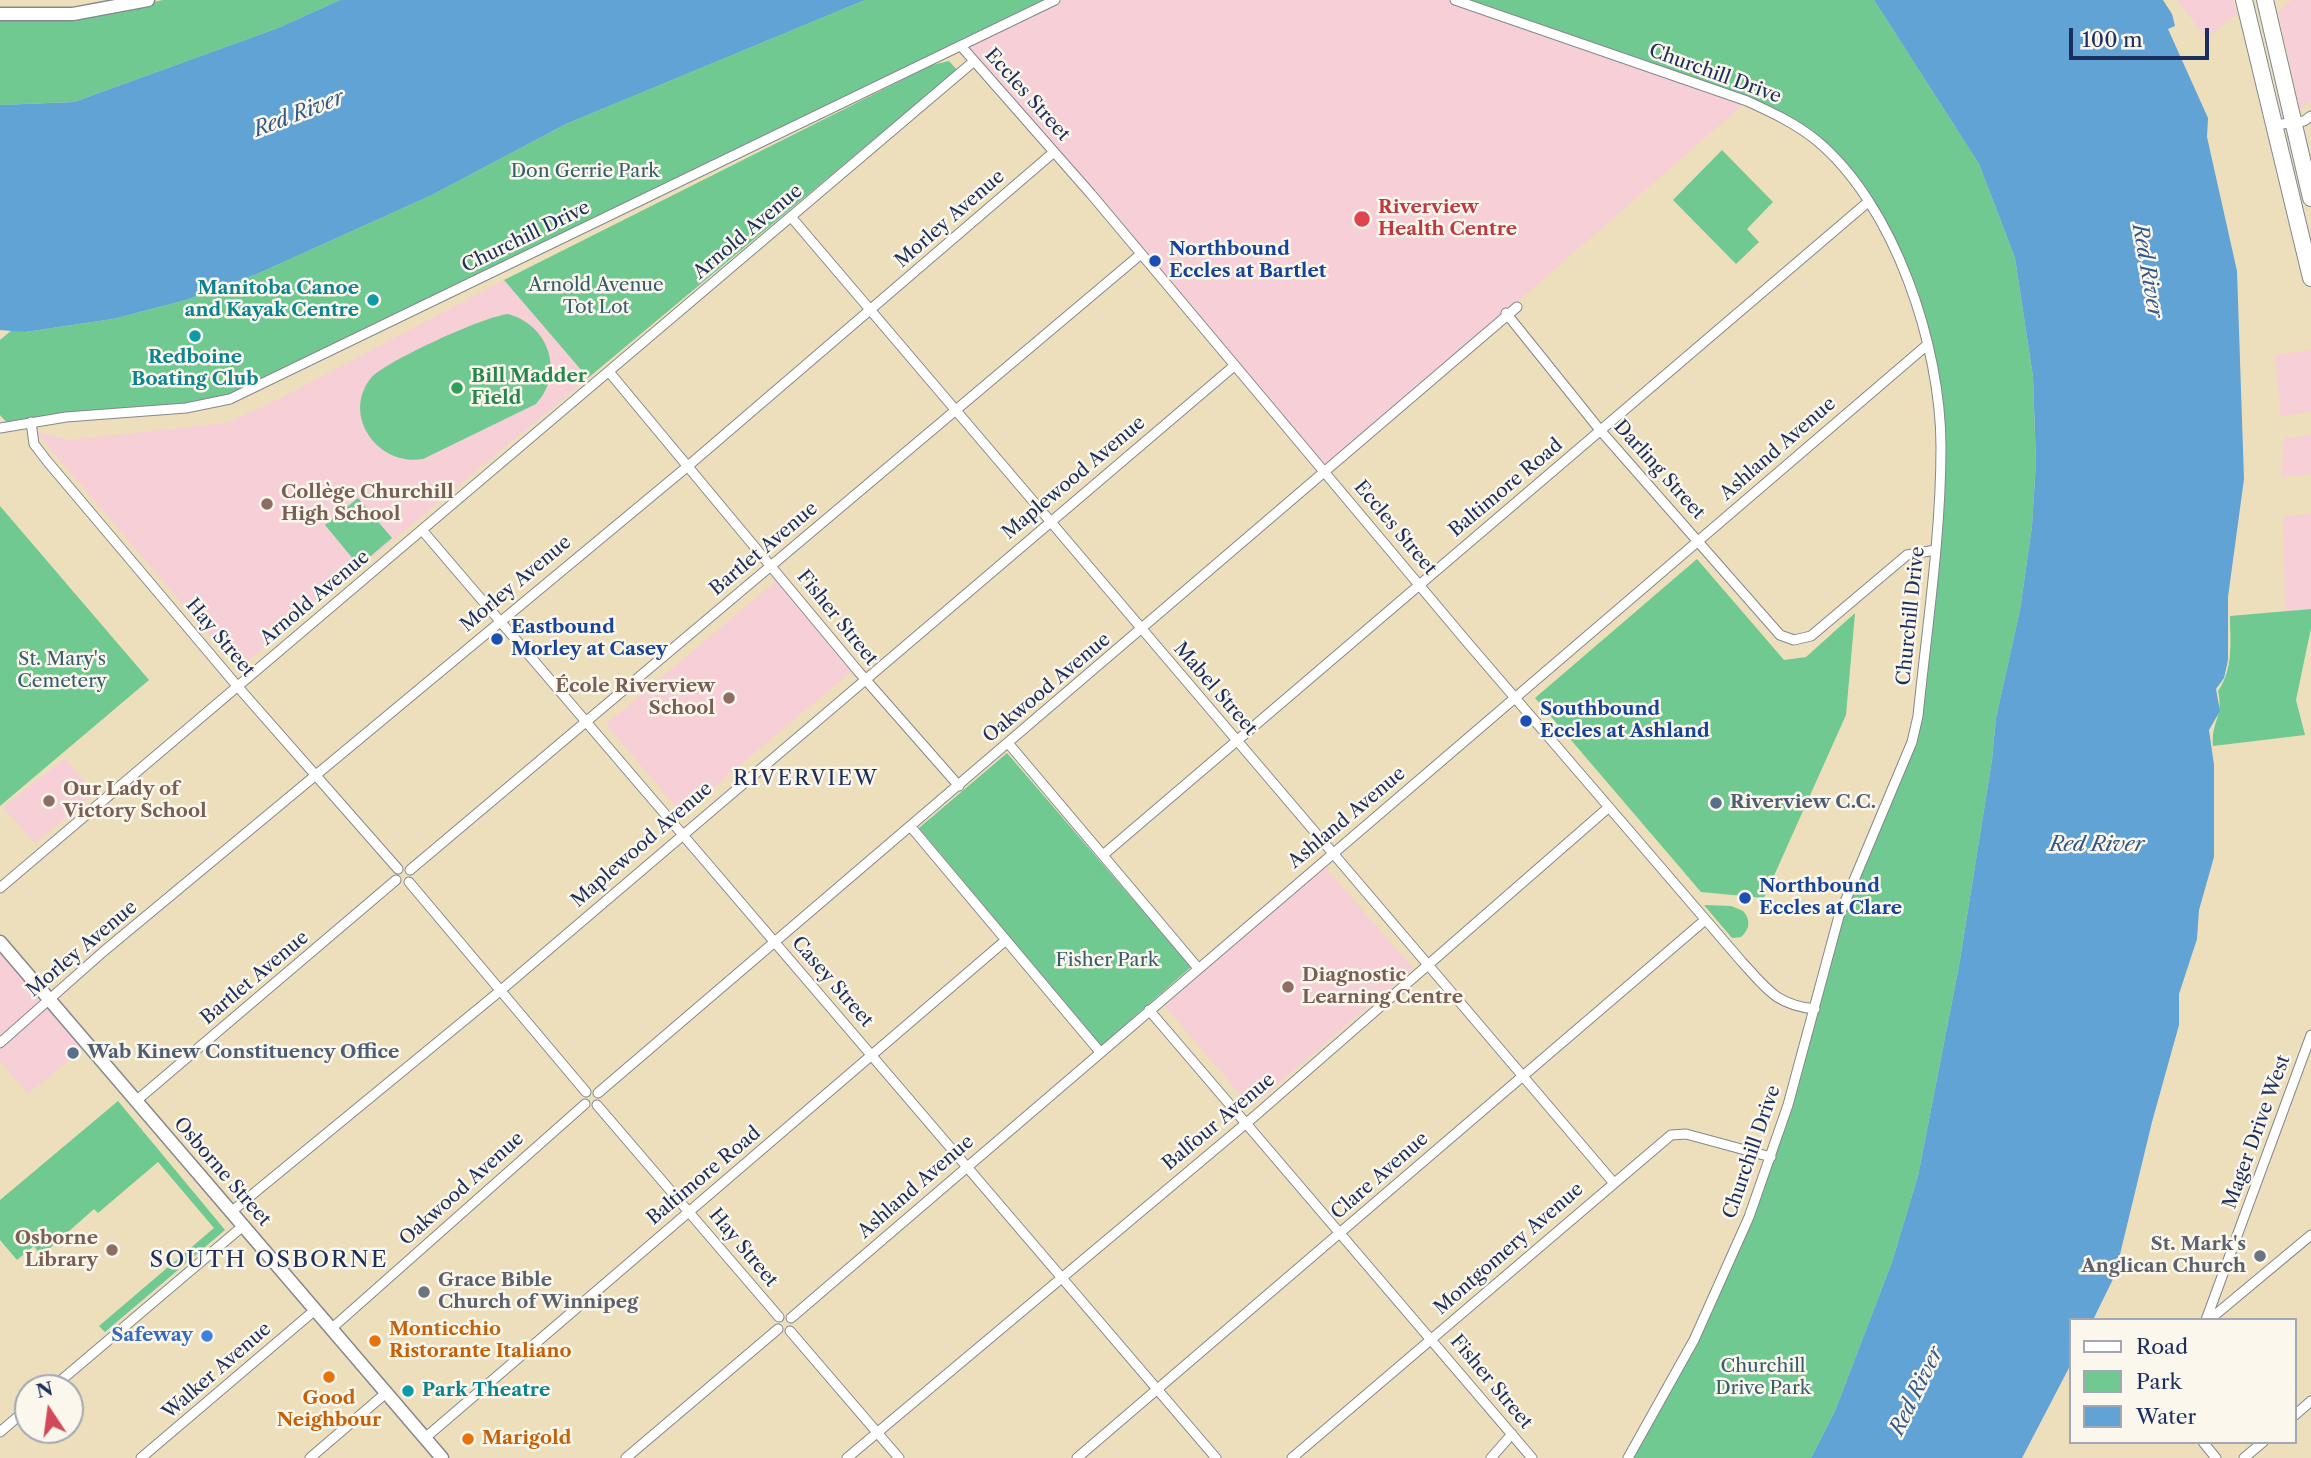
<!DOCTYPE html>
<meta charset="utf-8">
<style>
body{margin:0}
#map{position:relative;width:2311px;height:1458px;overflow:hidden;background:#eddfbc;font-family:"Libre Caslon Text",serif}
canvas{display:block}
.legend{position:absolute;left:2069px;top:1318px;width:228px;height:126px;box-sizing:border-box;background:#fbf7ec;border:2px solid #a1a7b3;margin:0;padding:9px 12px;list-style:none;font-size:21px;color:#1b2f5e}
.legend li{display:flex;align-items:center;gap:14px;height:35px}
.legend b{width:35px;border:2px solid #a1a7b3}
.north{position:absolute;left:14px;top:1374px;width:70px;height:70px;box-sizing:border-box;background:#fbf7ec;border:2px solid #a1a7b3;border-radius:50%;rotate:347deg;font-size:19px;font-weight:700;line-height:28px;text-align:center;color:#1b2f5e}
.north::after{content:'';display:block;margin:auto;width:24px;height:32px;background:#d1495b;clip-path:polygon(50% 0,100% 100%,50% 72%,0 100%)}
.scale{position:absolute;left:2069px;top:28px;width:140px;height:32px;box-sizing:border-box;border:4px solid #1b2f5e;border-top:0;padding-left:9px;font-size:21px;line-height:24px;white-space:nowrap;color:#1b2f5e;-webkit-text-stroke:5px #fbf7ec;paint-order:stroke}
</style>
<div id="map">
<canvas width="2311" height="1458"></canvas>
<ul class="legend">
<li><b style="height:9px;background:#fff"></b>Road</li>
<li><b style="height:19px;background:#70c990"></b>Park</li>
<li><b style="height:19px;background:#60a3d4"></b>Water</li>
</ul>
<div class="north">N</div>
<div class="scale">100 m</div>
</div>
<script>
const context = document.querySelector('canvas').getContext('2d');
context.lineJoin = 'round';
function fill(path, color) {
  context.fillStyle = color;
  context.fill(path, 'evenodd');
}
function strokePath(path, color, width, dash) {
  context.strokeStyle = color;
  context.lineWidth = width;
  context.lineCap = dash ? 'butt' : 'round';
  context.setLineDash(dash || []);
  context.stroke(path);
}
function label(font, color, halo, rows, align = 'center') {
  context.font = font + ' "Libre Caslon Text",serif';
  context.lineWidth = 5;
  context.setLineDash([]);
  context.textBaseline = 'middle';
  context.strokeStyle = halo;
  context.fillStyle = color;
  for (const [text, x, y, turn = 0] of rows) {
    context.save();
    context.translate(x, y);
    context.rotate((+turn || 0) * Math.PI / 180);
    context.textAlign = isNaN(turn) ? turn : align;
    if (halo) context.strokeText(text, 0, 0);
    context.fillText(text, 0, 0);
    context.restore();
  }
}
fill(new Path2D(`
 M 1064,0 L 1455,0 L 1747,101 L 1325,470 L 961,46 Z
 M 2177,0 L 2233,0 L 2237,14 L 2206,38 Z
 M 2292,0 L 2311,0 L 2311,101 L 2300,109 L 2278,11 Z
 M 504,280 L 588,378 L 238,669 L 35,431 L 69,440 L 227,423 L 281,398 Z
 M 2311,350 L 2311,411 L 2281,417 L 2275,355 Z
 M 2311,435 L 2311,474 L 2281,477 L 2284,438 Z
 M 2311,514 L 2311,609 L 2285,611 L 2283,517 Z
 M 776,581 L 852,671 L 682,814 L 606,724 Z
 M 65,758 L 95,794 L 35,843 L 3,807 Z
 M 1325,867 L 1413,968 L 1251,1107 L 1164,1005 Z
 M 0,942 L 88,1045 L 28,1094 L 0,1061 Z`), '#f6cfd7');
fill(new Path2D(`
 M 163,0 L 340,0 L 278,28 L 74,102 L 0,105 L 0,16 L 110,12 Z
 M 865,0 L 1055,0 L 230,399 L 9,425 L 0,415 L 0,340 L 12,330 L 25,332 L 113,319 L 186,300 L 257,274 L 432,195 L 566,124 Z
 M 1455,0 L 1874,0 L 1979,164 L 2015,258 L 2033,377 L 2036,462 L 2032,526 L 2020,610 L 1996,718 L 1992,760 L 1959,966 L 1918,1176 L 1892,1262 L 1835,1411 L 1811,1458 L 1628,1458 L 1694,1340 L 1771,1157 L 1839,916 L 1912,742 L 1935,550 L 1940,420 L 1919,314 L 1880,224 L 1834,157 L 1783,118 Z
 M 949,61 L 957,70 L 588,378 L 504,280 L 932,65 Z
 M 1722,150 L 1773,202 L 1747,229 L 1759,242 L 1736,264 L 1673,200 Z
 M 508,314 C 549,325 565,373 536,404 L 423,459 C 378,467 341,415 371,378 C 386,361 485,316 508,314 Z
 M 358,498 L 392,538 L 359,566 L 325,525 Z
 M 0,506 L 149,680 L 0,806 Z
 M 1697,559 L 1784,660 L 1806,657 L 1855,613 L 1846,715 L 1764,898 L 1701,892 L 1535,698 Z
 M 2311,609 L 2311,628 L 2296,700 L 2305,735 L 2213,746 C 2211,720 2224,718 2218,691 C 2234,668 2230,643 2230,616 Z
 M 1007,753 L 1191,967 L 1101,1046 L 919,828 Z
 M 1704,905 L 1731,906 L 1743,911 C 1751,920 1750,929 1741,937 L 1732,938 Z
 M 118,1101 L 225,1230 L 105,1332 L 99,1326 L 214,1228 L 158,1162 L 98,1213 L 94,1209 L 41,1256 L 34,1246 L 17,1260 L 0,1240 L 0,1200 Z`), '#70c990');
fill(new Path2D(`
 M 340,0 L 865,0 L 566,124 L 432,195 L 257,274 L 186,300 L 113,319 L 25,332 L 0,330 L 0,105 L 74,102 L 278,28 Z
 M 1874,0 L 2163,0 L 2172,14 L 2175,26 L 2168,29 L 2208,118 L 2207,137 L 2237,271 L 2244,479 L 2228,597 L 2228,660 L 2224,678 L 2216,689 L 2220,711 L 2209,730 L 2214,765 L 2214,857 L 2199,910 L 2197,939 L 2179,994 L 2179,1025 L 2152,1122 L 2115,1275 L 2093,1320 L 2071,1320 L 2071,1364 L 2022,1458 L 1811,1458 L 1835,1411 L 1892,1262 L 1918,1176 L 1959,966 L 1992,760 L 1996,718 L 2020,610 L 2032,526 L 2036,462 L 2033,377 L 2015,258 L 1979,164 Z`), '#60a3d4');
const street = new Path2D(`
 M 1455,0 L 1747,101 C 1771,112 1795,123 1816,140 C 1895,205 1941,347 1941,447 C 1941,536 1927,627 1918,716 L 1912,742 L 1839,916 L 1788,1105 L 1749,1217 L 1694,1340 L 1628,1458
 M 961,46 L 1091,194 L 1467,642 L 1742,962 C 1767,989 1776,1005 1815,1009
 M 2275,125 L 2304,121 L 2311,116
 M 792,218 L 1613,1182
 M 1506,313 L 1600,430 L 1780,635 L 1794,640 L 1811,636 L 1907,555 L 1935,550
 M 610,373 L 858,671 L 959,786
 M 31,422 L 34,444 L 47,461 L 238,687 L 398,869
 M 0,428 L 66,417 L 186,408 L 230,399 L 1055,0
 M 422,530 L 1216,1458
 M 1008,743 L 1198,968
 M 911,827 L 1100,1052
 M 1103,855 L 1868,202
 M 410,870 L 1141,254
 M 409,882 L 586,1092
 M 0,888 L 973,62
 M 1149,1010 L 1532,1458
 M 0,1043 L 104,951 L 688,466 L 1054,152
 M 598,1093 L 1517,307
 M 136,1101 L 396,880
 M 597,1105 L 779,1317
 M 231,1212 L 500,991 L 1234,366
 M 791,1318 L 1927,345
 M 2206,1320 L 2311,1035
 M 2209,1320 L 2311,1235
 M 331,1329 L 585,1104
 M 790,1331 L 899,1458
 M 52,1388 L 243,1226
 M 2295,1415 L 2311,1401
 M 0,1432 L 28,1408
 M 425,1438 L 1006,940
 M 2203,1442 L 2216,1458
 M 141,1458 L 315,1310
 M 310,1458 L 386,1393
 M 626,1458 L 778,1329
 M 847,1458 L 1256,1115 L 1609,807
 M 1077,1458 L 1705,920
 M 1292,1458 L 1671,1135 L 1686,1134 L 1771,1157
 M 1491,1458 L 1512,1434
 M 2244,1458 L 2263,1442`);
const secondary = new Path2D(`
 M 0,14 L 73,14 L 148,0
 M 0,942 L 442,1458`);
const highway = new Path2D(`
 M 2244,0 L 2311,278
 M 2265,0 L 2311,198`);
strokePath(street, '#84878d', 11);
strokePath(secondary, '#84878d', 15);
strokePath(highway, '#84878d', 18);
strokePath(street, '#fff', 9);
strokePath(secondary, '#fff', 12);
strokePath(highway, '#fff', 16);
for (const [x, y, r, color] of [
 [1362,219,9,"#e0444e"],
 [1155,261,7,"#1a4fb4"],
 [373,300,7,"#0f9aa8"],
 [195,336,7,"#0f9aa8"],
 [457,388,7,"#2e9e5b"],
 [267,504,7,"#8d6e63"],
 [497,639,7,"#1a4fb4"],
 [729,698,7,"#8d6e63"],
 [1526,721,7,"#1a4fb4"],
 [49,801,7,"#8d6e63"],
 [1716,803,7,"#5c6f8a"],
 [1745,898,7,"#1a4fb4"],
 [1288,987,7,"#8d6e63"],
 [73,1053,7,"#5c6f8a"],
 [112,1250,7,"#8d6e63"],
 [2260,1256,7,"#6b7280"],
 [424,1292,7,"#6b7280"],
 [207,1336,7,"#3f7fe0"],
 [375,1341,7,"#e8710a"],
 [329,1377,7,"#e8710a"],
 [408,1391,7,"#0f9aa8"],
 [468,1439,7,"#e8710a"]
]) {
  const dot = new Path2D();
  dot.arc(x, y, r, 0, 2 * Math.PI);
  context.fillStyle = color;
  context.fill(dot);
  strokePath(dot, '#fbf7ec', 2.5);
}
label('19px', '#1b2f5e', '#fbf7ec', [
 ["Churchill Drive",1715,74,20],
 ["Eccles Street",1027,95,48],
 ["Morley Avenue",950,219,-41],
 ["Arnold Avenue",748,232,-40],
 ["Churchill Drive",526,237,-26],
 ["Ashland Avenue",1778,449,-41],
 ["Darling Street",1659,470,48],
 ["Maplewood Avenue",1074,478,-40],
 ["Baltimore Road",1506,488,-40],
 ["Eccles Street",1395,528,50],
 ["Bartlet Avenue",764,549,-40],
 ["Morley Avenue",516,584,-40],
 ["Arnold Avenue",315,598,-40],
 ["Churchill Drive",1911,616,-84],
 ["Fisher Street",837,618,51],
 ["Hay Street",220,638,50],
 ["Oakwood Avenue",1047,688,-40],
 ["Mabel Street",1215,689,49],
 ["Ashland Avenue",1347,818,-40],
 ["Maplewood Avenue",642,845,-41],
 ["Morley Avenue",82,949,-40],
 ["Bartlet Avenue",255,978,-40],
 ["Casey Street",832,982,49],
 ["Balfour Avenue",1219,1122,-40],
 ["Mager Drive West",2257,1132,-70],
 ["Churchill Drive",1752,1152,-71],
 ["Osborne Street",222,1172,49],
 ["Baltimore Road",704,1176,-40],
 ["Clare Avenue",1380,1176,-41],
 ["Ashland Avenue",916,1187,-41],
 ["Oakwood Avenue",462,1189,-42],
 ["Hay Street",743,1248,50],
 ["Montgomery Avenue",1509,1249,-41],
 ["Walker Avenue",217,1371,-41],
 ["Fisher Street",1491,1382,50]
]);
label('19px', '#355d6d', '#fbf7ec', [
 ["Don Gerrie Park",585,172],
 ["Arnold Avenue",596,286],
 ["Tot Lot",596,308],
 ["St. Mary's",62,660],
 ["Cemetery",62,682],
 ["Fisher Park",1107,961],
 ["Churchill",1763,1367],
 ["Drive Park",1763,1389]
]);
label('bold 19px', '#be3a42', '#fbf7ec', [
 ["Riverview",1378,208],
 ["Health Centre",1378,230]
], 'left');
label('bold 19px', '#164399', '#fbf7ec', [
 ["Northbound",1169,250],
 ["Eccles at Bartlet",1169,272],
 ["Eastbound",511,628],
 ["Morley at Casey",511,650],
 ["Southbound",1540,710],
 ["Eccles at Ashland",1540,732],
 ["Northbound",1759,887],
 ["Eccles at Clare",1759,909]
], 'left');
label('bold 19px', '#0d838f', '#fbf7ec', [
 ["Manitoba Canoe",359,289],
 ["and Kayak Centre",359,311],
 ["Redboine",195,358,"center"],
 ["Boating Club",195,380,"center"],
 ["Park Theatre",422,1391,"left"]
], 'right');
label('bold 19px', '#27864d', '#fbf7ec', [
 ["Bill Madder",471,377],
 ["Field",471,399]
], 'left');
label('bold 19px', '#785e54', '#fbf7ec', [
 ["Collège Churchill",281,493],
 ["High School",281,515],
 ["École Riverview",715,687,"right"],
 ["School",715,709,"right"],
 ["Our Lady of",63,790],
 ["Victory School",63,812],
 ["Diagnostic",1302,976],
 ["Learning Centre",1302,998],
 ["Osborne",98,1239,"right"],
 ["Library",98,1261,"right"]
], 'left');
label('bold 19px', '#4e5e75', '#fbf7ec', [
 ["Riverview C.C.",1730,803],
 ["Wab Kinew Constituency Office",87,1053]
], 'left');
label('bold 19px', '#5b616d', '#fbf7ec', [
 ["St. Mark's",2246,1245],
 ["Anglican Church",2246,1267],
 ["Grace Bible",438,1281,"left"],
 ["Church of Winnipeg",438,1303,"left"]
], 'right');
label('bold 19px', '#c56008', '#fbf7ec', [
 ["Monticchio",389,1330],
 ["Ristorante Italiano",389,1352],
 ["Good",329,1399,"center"],
 ["Neighbour",329,1421,"center"],
 ["Marigold",482,1439]
], 'left');
label('bold 19px', '#366cbe', '#fbf7ec', [
 ["Safeway",193,1336]
], 'right');
label('italic 21px', '#335887', '#fbf7ec', [
 ["Red River",299,114,-21],
 ["Red River",2147,271,80],
 ["Red River",2097,845],
 ["Red River",1917,1391,-64]
]);
context.letterSpacing = '2px';
label('21px', '#1b2f5e', '#fbf7ec', [
 ["RIVERVIEW",806,779]
]);
context.letterSpacing = '0px';
context.letterSpacing = '2px';
label('23px', '#1b2f5e', '#fbf7ec', [
 ["SOUTH OSBORNE",269,1260]
]);
context.letterSpacing = '0px';
</script>
